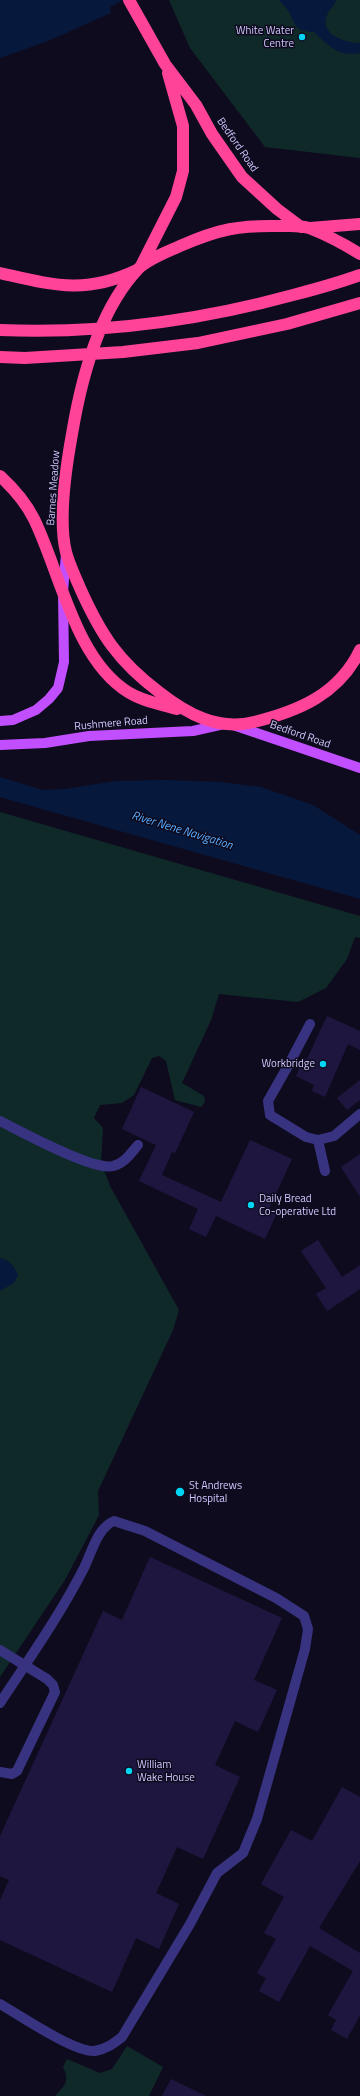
<!DOCTYPE html>
<style>
body{margin:0}
canvas{display:block;background:#0f0b1e}
</style>
<canvas width="360" height="2096"></canvas>
<script>
const context = document.querySelector('canvas').getContext('2d');
context.lineJoin = 'round';
function fill(path, color) {
  context.fillStyle = color;
  context.fill(path, 'evenodd');
}
function strokePath(path, color, width, dash) {
  context.strokeStyle = color;
  context.lineWidth = width;
  context.lineCap = dash ? 'butt' : 'round';
  context.setLineDash(dash || []);
  context.stroke(path);
}
function label(font, color, halo, rows, align = 'center') {
  context.font = font + ' "Titillium Web",sans-serif';
  context.lineWidth = 3;
  context.setLineDash([]);
  context.textBaseline = 'middle';
  context.strokeStyle = halo;
  context.fillStyle = color;
  for (const [text, x, y, turn = 0] of rows) {
    context.save();
    context.translate(x, y);
    context.rotate((+turn || 0) * Math.PI / 180);
    context.textAlign = isNaN(turn) ? turn : align;
    if (halo) context.strokeText(text, 0, 0);
    context.fillText(text, 0, 0);
    context.restore();
  }
}
fill(new Path2D(`
 M 169,0 L 360,0 L 360,158 L 265,147 L 190,48 Z
 M 0,812 L 360,916 L 360,938 L 355,937 L 347,959 L 326,988 L 298,1002 L 219,994 L 211,1020 L 182,1083 L 204,1096 L 205,1102 L 201,1107 L 175,1100 L 166,1061 L 159,1056 L 152,1058 L 134,1095 L 122,1103 L 100,1105 L 94,1118 L 103,1128 L 101,1162 L 110,1186 L 179,1310 L 173,1330 L 98,1491 L 99,1515 L 65,1580 L 0,1677 Z
 M 127,2046 L 163,2067 L 149,2096 L 55,2096 C 65,2085 70,2082 63,2067 L 67,2059 L 100,2073 L 112,2069 Z`), '#0e2928');
fill(new Path2D(`
 M 0,0 L 123,0 L 110,7 L 111,13 L 48,41 L 0,58 Z
 M 279,0 L 336,0 C 335,6 330,8 328,13 C 317,34 345,43 360,43 L 360,53 C 340,58 327,45 314,32 C 296,32 296,26 289,12 C 287,8 282,4 279,0 Z
 M 0,777 L 43,790 L 65,789 L 116,781 L 164,780 L 220,782 L 261,787 L 313,805 L 360,835 L 360,899 L 0,797 Z
 M 0,1258 C 10,1260 14,1266 18,1275 L 14,1283 L 0,1291 Z`), '#06183c');
fill(new Path2D(`
 M 327,1016 L 360,1031 L 360,1050 L 348,1044 L 325,1097 L 312,1091 L 314,1085 L 296,1076 L 304,1058 L 307,1059 Z
 M 360,1080 L 360,1100 L 347,1110 L 337,1098 Z
 M 141,1087 L 194,1112 L 175,1153 L 172,1152 L 162,1175 L 221,1202 L 250,1140 L 292,1159 L 269,1209 L 277,1213 L 265,1239 L 216,1216 L 206,1237 L 189,1229 L 198,1209 L 139,1181 L 156,1145 L 122,1129 Z
 M 360,1154 L 360,1197 L 341,1167 Z
 M 318,1240 L 342,1277 L 360,1265 L 360,1289 L 327,1311 L 316,1294 L 326,1288 L 301,1251 Z
 M 150,1557 L 282,1618 L 254,1680 L 277,1690 L 258,1732 L 235,1721 L 215,1765 L 240,1777 L 203,1859 L 177,1847 L 156,1893 L 179,1904 L 159,1949 L 136,1938 L 112,1992 L 0,1940 L 0,1900 L 9,1880 L 0,1876 L 0,1836 L 103,1611 L 122,1620 Z
 M 342,1787 L 360,1797 L 360,1861 L 319,1928 L 360,1953 L 360,2015 L 347,2039 L 331,2030 L 336,2020 L 328,2015 L 353,1971 L 310,1946 L 279,2002 L 259,1991 L 266,1978 L 257,1973 L 276,1939 L 264,1933 L 284,1897 L 261,1884 L 291,1830 L 312,1841 Z
 M 171,2079 L 206,2096 L 162,2096 Z`), '#1f1640');
strokePath(new Path2D(`
 M 310,1024 L 289,1064 L 268,1101 L 270,1115 L 306,1137 L 318,1140 L 334,1136 L 360,1114
 M 0,1121 C 22,1132 93,1171 113,1166 C 124,1164 131,1153 138,1145
 M 318,1140 L 325,1171
 M 0,1650 L 47,1679 L 53,1685 L 55,1692 L 17,1771 L 12,1774 L 0,1772
 M 0,1703 C 29,1659 60,1615 84,1568 C 92,1552 97,1528 114,1521 L 145,1531 L 276,1598 L 304,1616 L 308,1629 L 305,1649 L 257,1819 L 243,1853 L 217,1873 L 190,1924 L 122,2037 C 113,2044 106,2049 95,2051 C 75,2053 19,2015 0,2004`), '#383380', 10);
strokePath(new Path2D(`
 M 0,721 L 13,720 L 36,710 L 49,699 L 58,688 L 64,662 L 63,592 L 66,554
 M 233,725 L 360,768
 M 0,745 L 45,743 L 89,736 L 193,731 L 224,724`), '#c24fff', 10);
strokePath(new Path2D(`
 M 129,0 L 165,64 L 196,105 L 212,134 L 242,177 L 277,209 L 301,227
 M 310,228 L 360,224
 M 360,254 C 344,244 327,235 309,228 C 300,225 290,226 281,226 C 239,225 219,229 180,246 C 167,252 148,259 138,269 C 99,310 81,380 72,434 C 66,467 58,520 66,552 C 69,564 75,576 80,588 C 101,635 118,661 159,692 C 187,714 218,731 254,722 C 299,711 339,694 360,650
 M 141,266 L 176,197 L 183,171 L 183,126 L 168,73
 M 0,273 C 53,285 85,295 137,270
 M 0,330 C 99,334 198,321 293,295 C 316,289 338,283 360,275
 M 0,357 L 25,358 L 123,352 L 198,343 L 287,324 L 360,303
 M 0,476 C 13,488 26,503 34,519 C 60,572 75,659 128,692 C 142,701 160,704 177,709`), '#ff4398', 12);
for (const [x, y, r, color] of [
 [302,37,4,"#00d5f3"],
 [323,1064,4,"#00d5f3"],
 [251,1205,4,"#00d5f3"],
 [180,1492,5,"#00d5f3"],
 [129,1771,4,"#00d5f3"]
]) {
  const dot = new Path2D();
  dot.arc(x, y, r, 0, 2 * Math.PI);
  context.fillStyle = color;
  context.fill(dot);
  strokePath(dot, '#0f0b1e', 1.5);
}
label('11px', '#d0c8ff', '#0f0b1e', [
 ["White Water",294,31,"right"],
 ["Centre",294,44,"right"],
 ["Workbridge",315,1064,"right"],
 ["Daily Bread",259,1199],
 ["Co-operative Ltd",259,1212],
 ["St Andrews",189,1486],
 ["Hospital",189,1499],
 ["William",137,1765],
 ["Wake House",137,1778]
], 'left');
label('11px', '#d0c8ff', '#0f0b1e', [
 ["Bedford Road",237,145,55],
 ["Barnes Meadow",54,488,-86],
 ["Rushmere Road",111,724,-5],
 ["Bedford Road",300,735,19]
]);
label('italic 12px', '#56acff', '#0f0b1e', [
 ["River Nene Navigation",182,831,17]
]);
</script>
